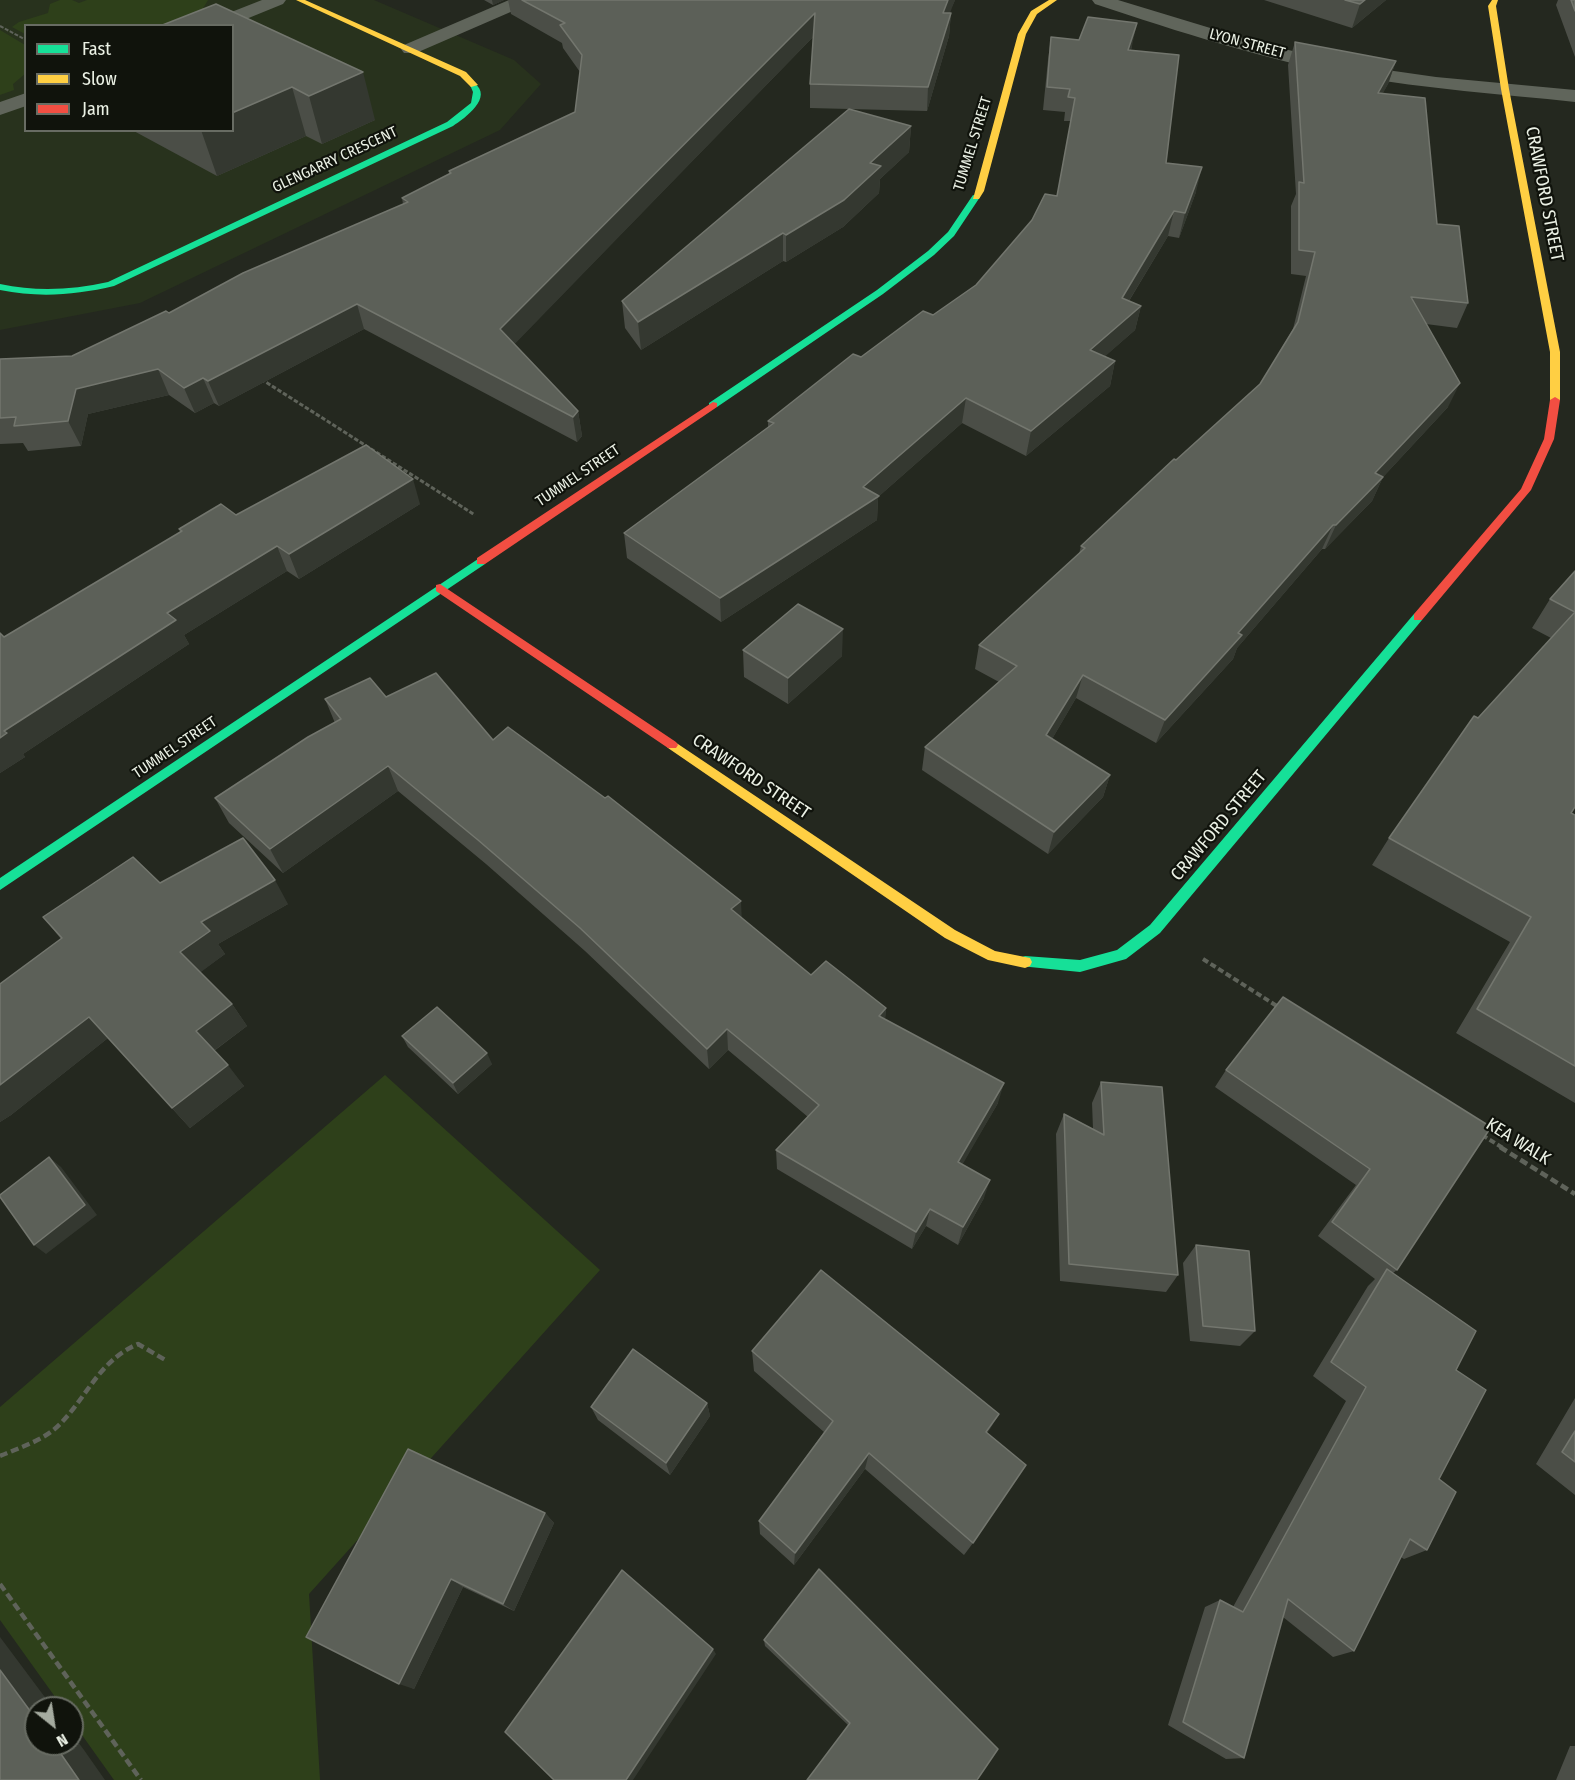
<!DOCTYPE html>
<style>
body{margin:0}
#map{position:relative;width:1575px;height:1780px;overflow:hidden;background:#24281f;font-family:"Fira Sans Condensed",sans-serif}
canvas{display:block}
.legend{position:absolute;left:24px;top:24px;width:210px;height:108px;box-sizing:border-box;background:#10130c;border:2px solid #686c63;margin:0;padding:8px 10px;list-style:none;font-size:18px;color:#ebf1e5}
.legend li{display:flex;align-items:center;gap:12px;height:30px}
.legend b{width:30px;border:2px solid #686c63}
.north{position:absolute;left:24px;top:1696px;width:60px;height:60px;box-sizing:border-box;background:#10130c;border:2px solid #686c63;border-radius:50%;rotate:150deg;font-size:16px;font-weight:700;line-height:24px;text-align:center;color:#ebf1e5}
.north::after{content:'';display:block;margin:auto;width:21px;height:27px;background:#a5aba0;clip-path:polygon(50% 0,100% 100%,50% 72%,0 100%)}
</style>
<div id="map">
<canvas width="1575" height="1780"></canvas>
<ul class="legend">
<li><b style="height:8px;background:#16e098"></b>Fast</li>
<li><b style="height:8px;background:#ffcf43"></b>Slow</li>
<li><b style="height:8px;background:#f24e42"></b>Jam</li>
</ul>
<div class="north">N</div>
</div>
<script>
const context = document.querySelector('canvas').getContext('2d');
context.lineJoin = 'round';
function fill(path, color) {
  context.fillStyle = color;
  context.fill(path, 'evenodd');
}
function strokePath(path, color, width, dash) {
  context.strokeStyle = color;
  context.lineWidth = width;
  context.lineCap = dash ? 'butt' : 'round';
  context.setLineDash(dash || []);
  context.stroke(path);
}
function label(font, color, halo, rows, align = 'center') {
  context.font = font + ' "Fira Sans Condensed",sans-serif';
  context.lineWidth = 4.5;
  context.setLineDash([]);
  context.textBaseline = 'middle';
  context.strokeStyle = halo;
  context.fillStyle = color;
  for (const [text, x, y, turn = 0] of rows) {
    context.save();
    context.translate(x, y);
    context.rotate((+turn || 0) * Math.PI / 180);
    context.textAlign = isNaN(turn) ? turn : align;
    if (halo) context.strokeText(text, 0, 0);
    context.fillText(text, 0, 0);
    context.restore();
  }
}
fill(new Path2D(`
 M 0,0 L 374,0 L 514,60 L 541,84 L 500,130 L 140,303 L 0,330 ZM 26,26 L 232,26 L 232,130 L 26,130 Z`), '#28321d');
fill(new Path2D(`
 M 60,0 L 72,0 L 79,3 L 87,0 L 208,0 L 202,10 L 182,25 L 26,26 L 25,34 L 12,27 L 19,22 L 48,13 L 50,4 Z
 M 0,30 L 25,45 L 26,73 L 13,84 L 14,90 L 0,95 Z
 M 385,1075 L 600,1270 L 309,1594 L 320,1780 L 114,1780 L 72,1721 L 72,1708 L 63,1708 L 0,1620 L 0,1407 Z`), '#2e401a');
strokePath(new Path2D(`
 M 0,26 L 26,40`), '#5f635a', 2, [4, 1.5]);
strokePath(new Path2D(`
 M 261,379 L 475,515`), '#5f635a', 3, [4.5, 2]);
strokePath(new Path2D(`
 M 1203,959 L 1280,1008
 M 1482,1135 L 1503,1148`), '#5f635a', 4, [6, 3]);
strokePath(new Path2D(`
 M 1500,1147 L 1575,1194
 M 0,1456 C 21,1447 45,1440 61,1423 C 88,1395 100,1360 138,1344 L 167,1361
 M 0,1584 L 141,1780`), '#5f635a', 4.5, [8, 4]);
fill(new Path2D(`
 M 262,0 L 286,0 L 283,4 L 229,26 L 204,26 L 206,22 Z
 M 509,0 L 532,0 L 529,4 L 416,53 L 404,53 L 401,49 L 404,45 Z
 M 1092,0 L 1118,0 L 1263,44 L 1352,65 L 1436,77 L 1575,90 L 1575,102 C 1501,94 1427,89 1353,76 C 1265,60 1180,32 1095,4 Z
 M 26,93 L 26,106 L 0,115 L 0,102 Z`), '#60655b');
fill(new Path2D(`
 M 474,83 C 494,97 465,118 453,126 L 114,286 C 76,295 39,298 0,290 L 0,284 C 37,292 72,290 108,282 L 447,122 L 471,103 L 473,92 L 470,85 Z
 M 973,195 L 980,197 L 954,236 L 934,255 L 883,294 L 717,407 L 709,407 L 709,403 L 877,290 L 928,251 L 948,232 Z
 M 481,557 L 485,558 L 485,564 L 0,890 L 0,878 Z
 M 1418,613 L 1422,614 L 1422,620 L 1160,933 L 1126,959 L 1080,972 L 1020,966 L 1018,962 L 1020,958 L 1025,956 L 1080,960 L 1117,950 L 1150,925 L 1414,614 Z`), '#16e098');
fill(new Path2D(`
 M 296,0 L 305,0 L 466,72 L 478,85 L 471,87 L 460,76 Z
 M 1049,0 L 1057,0 L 1037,14 L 1026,34 L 984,191 L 979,199 L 973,199 L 1018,34 L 1031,11 Z
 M 1492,0 L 1498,0 L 1496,6 L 1509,89 L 1560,352 L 1560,400 L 1555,403 L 1550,400 L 1550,352 L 1501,89 L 1488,6 Z
 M 672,740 L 955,930 L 995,951 L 1030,958 L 1032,962 L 1030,966 L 1025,968 L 988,960 L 945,938 L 668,748 L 666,745 L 668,742 Z`), '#ffcf43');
fill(new Path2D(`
 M 1555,397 L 1560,400 L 1554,439 L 1531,490 L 1422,620 L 1414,620 L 1414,614 L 1521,489 L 1544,439 L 1550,400 Z
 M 713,402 L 717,403 L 717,407 L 485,564 L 477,564 L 477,558 Z
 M 440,584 L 676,742 L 678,745 L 676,748 L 668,748 L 436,591 L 436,585 Z`), '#f24e42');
fill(new Path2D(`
 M 484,0 L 504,0 L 493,5 Z
 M 508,0 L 955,0 L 949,13 L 951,13 L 949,36 L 927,111 L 810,108 L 810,84 L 813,37 L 514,344 L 578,411 L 582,436 L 577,442 L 364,329 L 219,406 L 214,403 L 195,413 L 169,395 L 88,414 L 81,446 L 28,451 L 23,443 L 0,444 L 0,359 L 72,356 L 169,313 L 403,204 L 402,198 L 449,174 L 449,171 L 575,112 L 580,72 L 563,48 L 562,43 L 511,14 Z
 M 1264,0 L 1386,0 L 1352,28 Z
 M 1558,0 L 1575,0 L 1575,57 L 1556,5 Z
 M 232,26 L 375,120 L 322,144 L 306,136 L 217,176 L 132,130 L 232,130 Z
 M 1051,37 L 1132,46 L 1131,50 L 1166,163 L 1196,192 L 1179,238 L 1168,236 L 1129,301 L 1141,306 L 1135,330 L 1105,356 L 1115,361 L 1110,386 L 1026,456 L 962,423 L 878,497 L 877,520 L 721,622 L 627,558 L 624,533 L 768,427 L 768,421 L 861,357 L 933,315 L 976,285 L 1057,196 L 1071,121 L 1064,121 L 1065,112 L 1043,110 L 1048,60 Z
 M 1295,42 L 1396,61 L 1388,84 L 1382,94 L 1437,224 L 1468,303 L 1457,328 L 1426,324 L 1448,407 L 1383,477 L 1372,501 L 1325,549 L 1322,549 L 1237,648 L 1233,659 L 1156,743 L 1076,698 L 1052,739 L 1110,775 L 1103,797 L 1048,854 L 922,770 L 925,747 L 999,682 L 975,669 L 979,645 L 1079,554 L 1081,546 L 1260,384 L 1293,329 L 1306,276 L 1291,274 L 1291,206 L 1296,194 L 1288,65 Z
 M 911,126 L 909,152 L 880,179 L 879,193 L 843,227 L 786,262 L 783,261 L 641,350 L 625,328 L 622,301 Z
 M 420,504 L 299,579 L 287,571 L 184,635 L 189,644 L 23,754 L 25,757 L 0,773 L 4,637 L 180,532 L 179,529 L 236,515 Z
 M 1575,571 L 1575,807 L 1571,813 L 1575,815 L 1575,1103 L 1456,1033 L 1510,942 L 1372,865 L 1389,838 L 1478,718 L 1551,638 L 1532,628 L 1550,599 Z
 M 743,650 L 842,656 L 788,704 L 744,677 Z
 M 386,697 L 493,740 L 742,918 L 811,975 L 886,1008 L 885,1019 L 998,1103 L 962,1164 L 984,1198 L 958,1245 L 926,1226 L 912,1249 L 777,1169 L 776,1150 L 808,1117 L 728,1050 L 709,1069 L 585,951 L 486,864 L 398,791 L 283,873 L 229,823 L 215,798 L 335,723 L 325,699 Z
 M 160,883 L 288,904 L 218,944 L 225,954 L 200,972 L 232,1004 L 247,1026 L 214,1051 L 244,1086 L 190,1128 L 108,1038 L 11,1115 L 0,1122 L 0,984 L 61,939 L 43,917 Z
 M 402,1036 L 492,1064 L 458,1094 L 408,1047 Z
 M 1226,1070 L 1491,1127 L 1397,1270 L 1393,1273 L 1456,1370 L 1427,1550 L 1404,1559 L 1401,1557 L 1354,1651 L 1333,1657 L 1283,1617 L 1244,1758 L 1226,1759 L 1168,1725 L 1205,1607 L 1220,1600 L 1233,1607 L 1346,1401 L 1313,1376 L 1368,1286 L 1375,1279 L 1318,1236 L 1356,1185 L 1215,1087 Z
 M 1101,1082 L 1178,1275 L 1166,1292 L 1060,1281 L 1056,1134 L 1064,1114 L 1093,1129 L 1092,1103 Z
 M 1196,1245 L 1255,1331 L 1240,1346 L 1190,1341 L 1183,1263 Z
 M 752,1351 L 987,1434 L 973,1543 L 964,1555 L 865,1469 L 794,1565 L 760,1534 L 759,1521 L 824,1432 L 754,1371 Z
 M 1575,1398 L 1575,1495 L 1536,1464 Z
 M 707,1403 L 710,1416 L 670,1475 L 598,1420 L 591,1407 Z
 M 545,1513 L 554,1523 L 514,1611 L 463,1587 L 414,1689 L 306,1637 Z
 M 764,1640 L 977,1780 L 848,1725 L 765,1646 Z
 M 1570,1746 L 1575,1746 L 1575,1780 L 1556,1780 Z`), '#4b4e47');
fill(new Path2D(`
 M 492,0 L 504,0 L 493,5 Z
 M 948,0 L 955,0 L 941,36 L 943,13 Z
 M 1365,0 L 1386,0 L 1352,28 L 1360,4 Z
 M 815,13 L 814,36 L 505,354 L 500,329 Z
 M 951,13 L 949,36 L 927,111 L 928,87 Z
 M 1137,23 L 1132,46 L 1124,73 L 1128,50 Z
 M 1396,61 L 1388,84 L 1370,117 L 1378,93 Z
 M 363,72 L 375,120 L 322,144 L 309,96 Z
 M 292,87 L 306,136 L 217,176 L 201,130 L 232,130 L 232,113 Z
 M 911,126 L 909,152 L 880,179 L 879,193 L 843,227 L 786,262 L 786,235 L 870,163 Z
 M 1202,167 L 1196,192 L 1179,238 L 1185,213 Z
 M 1174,211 L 1168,236 L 1116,322 L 1122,298 Z
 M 783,233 L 783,261 L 641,350 L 638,322 Z
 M 357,304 L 364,329 L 219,406 L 208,381 Z
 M 1141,306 L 1135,330 L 1085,374 L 1090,350 Z
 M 1115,361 L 1110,386 L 1026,456 L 1031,431 Z
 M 158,369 L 169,395 L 88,414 L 81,446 L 68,421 L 76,389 Z
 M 203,378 L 214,403 L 195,413 L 184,388 Z
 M 1460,383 L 1448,407 L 1383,477 L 1372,501 L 1325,549 L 1336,525 L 1375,473 Z
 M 966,398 L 962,423 L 878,497 L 877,520 L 721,622 L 720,598 L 863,487 Z
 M 578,411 L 582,436 L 577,442 L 573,417 Z
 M 413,479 L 420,504 L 299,579 L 289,554 Z
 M 1333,525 L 1322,549 L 1237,648 L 1233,659 L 1156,743 L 1165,720 L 1238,633 Z
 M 277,546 L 287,571 L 184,635 L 189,644 L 23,754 L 25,757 L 0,773 L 0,738 L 4,731 L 167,613 Z
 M 843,629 L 842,656 L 788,704 L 788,678 Z
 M 1083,675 L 1076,698 L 1041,758 L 1046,735 Z
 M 388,766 L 398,791 L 283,873 L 270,849 Z
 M 1110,775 L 1103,797 L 1048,854 L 1054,832 Z
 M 275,880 L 288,904 L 218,944 L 225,954 L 197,975 L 180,952 L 201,922 Z
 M 741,901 L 742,924 L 731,909 Z
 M 232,1004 L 247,1026 L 212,1052 L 196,1031 Z
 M 886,1008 L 884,1029 L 879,1016 Z
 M 89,1017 L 108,1038 L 11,1115 L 0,1122 L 0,1085 Z
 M 727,1029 L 728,1050 L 709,1069 L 707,1049 Z
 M 487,1053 L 492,1064 L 458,1094 L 453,1083 Z
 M 228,1065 L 244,1086 L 190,1128 L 172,1108 Z
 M 1004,1083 L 998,1103 L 953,1181 L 958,1162 Z
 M 49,1157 L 61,1167 L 97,1215 L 46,1254 L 34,1245 Z
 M 990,1180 L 984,1198 L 958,1245 L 963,1227 Z
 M 930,1209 L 926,1226 L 912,1249 L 916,1232 Z
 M 707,1403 L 710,1416 L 670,1475 L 666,1463 Z
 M 999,1414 L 989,1431 L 976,1449 L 986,1432 Z
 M 869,1453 L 865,1469 L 794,1565 L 795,1553 Z
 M 545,1513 L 554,1523 L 514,1611 L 503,1604 Z
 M 451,1579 L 463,1587 L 414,1689 L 399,1684 Z
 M 0,1637 L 53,1708 L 36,1708 L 36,1719 L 0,1670 Z
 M 713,1649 L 716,1654 L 633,1780 L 626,1780 Z
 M 72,1734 L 84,1750 L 105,1780 L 79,1780 L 54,1744 L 72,1744 Z`), '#343830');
const building = new Path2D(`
 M 522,0 L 948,0 L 943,13 L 951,13 L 928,87 L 810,84 L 815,13 L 500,329 L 578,411 L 573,417 L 357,304 L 208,381 L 203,378 L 184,388 L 158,369 L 76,389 L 68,421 L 14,426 L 16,417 L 0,418 L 0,359 L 72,356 L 166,311 L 169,313 L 243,273 L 408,202 L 402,198 L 451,173 L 449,171 L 575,112 L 582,55 L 560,25 L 565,23 Z
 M 1345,0 L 1365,0 L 1360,4 Z
 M 1571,0 L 1575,0 L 1575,11 Z
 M 216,4 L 363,72 L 309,96 L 292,87 L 232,113 L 232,26 L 160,26 Z
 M 1088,17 L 1137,23 L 1128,50 L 1179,55 L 1166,163 L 1202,167 L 1185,213 L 1174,211 L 1122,298 L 1141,306 L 1090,350 L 1115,361 L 1031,431 L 966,398 L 863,487 L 879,496 L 720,598 L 624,533 L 774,423 L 768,421 L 853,354 L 861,357 L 923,311 L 933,315 L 976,285 L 1032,220 L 1045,194 L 1057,196 L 1075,98 L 1068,97 L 1070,89 L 1047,87 L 1051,37 L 1079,40 Z
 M 1295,42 L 1396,61 L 1378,93 L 1425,98 L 1437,224 L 1459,226 L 1468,303 L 1411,297 L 1460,383 L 1375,473 L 1383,477 L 1336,525 L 1333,525 L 1238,633 L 1242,635 L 1165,720 L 1083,675 L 1046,735 L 1110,775 L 1054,832 L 925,747 L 1017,666 L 979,645 L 1085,548 L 1081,546 L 1174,459 L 1176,460 L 1260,384 L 1298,322 L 1315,252 L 1299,250 L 1299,182 L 1304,183 Z
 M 849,109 L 911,126 L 870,163 L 881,166 L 844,200 L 786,235 L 783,233 L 638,322 L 622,301 Z
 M 366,445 L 413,479 L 289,554 L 277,546 L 167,613 L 176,620 L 4,731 L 7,733 L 0,738 L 0,633 L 4,637 L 182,531 L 179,529 L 221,504 L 236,515 Z
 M 1575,571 L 1575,612 L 1550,599 Z
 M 798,604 L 843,629 L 788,678 L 743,650 Z
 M 1575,612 L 1575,807 L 1571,813 L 1575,815 L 1575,1066 L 1477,1009 L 1531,917 L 1389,838 L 1474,716 L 1478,718 Z
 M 436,673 L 493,740 L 508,727 L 605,798 L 608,796 L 741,901 L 731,909 L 811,975 L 826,961 L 886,1008 L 879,1016 L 1004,1083 L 958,1162 L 990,1180 L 963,1227 L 930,1209 L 916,1232 L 776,1150 L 819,1105 L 727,1029 L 707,1049 L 580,928 L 478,840 L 388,766 L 270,849 L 215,798 L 308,737 L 341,719 L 325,699 L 370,678 L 386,697 Z
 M 243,838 L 275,880 L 201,922 L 210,931 L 180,952 L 232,1004 L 196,1031 L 228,1065 L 172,1108 L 89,1017 L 0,1085 L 0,984 L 62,938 L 43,917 L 133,857 L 160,883 Z
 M 1283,997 L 1491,1127 L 1397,1270 L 1332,1222 L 1370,1169 L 1226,1070 Z
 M 437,1007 L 487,1053 L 453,1083 L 402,1036 Z
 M 1101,1082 L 1162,1087 L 1178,1275 L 1069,1264 L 1064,1114 L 1104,1135 Z
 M 49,1157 L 85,1205 L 34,1245 L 0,1197 L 0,1195 Z
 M 1196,1245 L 1249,1251 L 1255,1331 L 1203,1326 Z
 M 1387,1269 L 1476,1331 L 1456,1370 L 1486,1390 L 1439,1479 L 1456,1492 L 1427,1550 L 1410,1539 L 1354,1651 L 1288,1599 L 1244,1758 L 1183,1722 L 1220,1600 L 1243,1612 L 1366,1387 L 1331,1362 Z
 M 821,1270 L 999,1414 L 986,1432 L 1026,1465 L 973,1543 L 869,1453 L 795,1553 L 759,1521 L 833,1421 L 752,1351 Z
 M 633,1349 L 707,1403 L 666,1463 L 591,1407 Z
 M 1575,1431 L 1575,1462 L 1562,1452 Z
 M 408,1449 L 545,1513 L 503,1604 L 451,1579 L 399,1684 L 306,1637 Z
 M 819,1569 L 998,1749 L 977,1780 L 807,1780 L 850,1723 L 764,1640 Z
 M 622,1570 L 713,1649 L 626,1780 L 554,1780 L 505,1732 Z
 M 0,1670 L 36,1719 L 36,1744 L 54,1744 L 79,1780 L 0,1780 Z`);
fill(building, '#5c6058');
strokePath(building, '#73766e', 1.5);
label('15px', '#ebf1e5', '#10130c', [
 ["LYON STREET",1247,44,15],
 ["TUMMEL STREET",973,144,-73],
 ["GLENGARRY CRESCENT",335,160,-25],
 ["TUMMEL STREET",578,476,-34],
 ["TUMMEL STREET",175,748,-34]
]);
label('18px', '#ebf1e5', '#10130c', [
 ["CRAWFORD STREET",1544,194,79],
 ["CRAWFORD STREET",751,777,34],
 ["CRAWFORD STREET",1219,826,-50],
 ["KEA WALK",1518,1142,32]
]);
</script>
